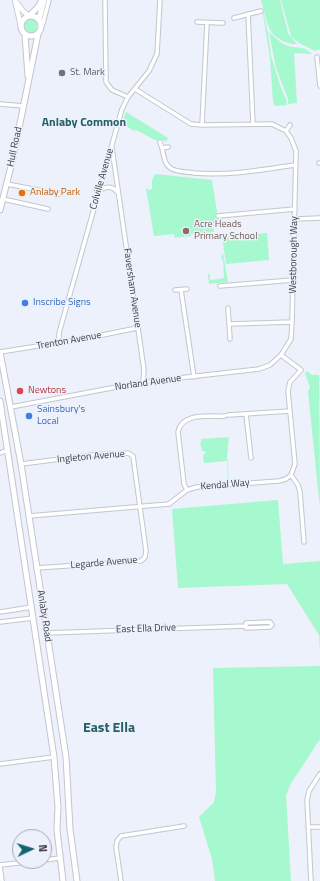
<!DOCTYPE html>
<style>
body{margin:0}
#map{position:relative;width:320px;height:881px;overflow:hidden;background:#ecf1fb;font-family:"Titillium Web",sans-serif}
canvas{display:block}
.north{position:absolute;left:12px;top:829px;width:40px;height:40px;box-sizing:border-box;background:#ecf1fb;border:1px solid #a5a9b0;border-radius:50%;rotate:86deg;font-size:11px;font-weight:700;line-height:16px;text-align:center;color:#3a3c40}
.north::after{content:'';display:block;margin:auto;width:14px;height:18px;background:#16636d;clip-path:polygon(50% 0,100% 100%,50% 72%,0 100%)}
</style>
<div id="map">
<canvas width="320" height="881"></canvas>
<div class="north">N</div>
</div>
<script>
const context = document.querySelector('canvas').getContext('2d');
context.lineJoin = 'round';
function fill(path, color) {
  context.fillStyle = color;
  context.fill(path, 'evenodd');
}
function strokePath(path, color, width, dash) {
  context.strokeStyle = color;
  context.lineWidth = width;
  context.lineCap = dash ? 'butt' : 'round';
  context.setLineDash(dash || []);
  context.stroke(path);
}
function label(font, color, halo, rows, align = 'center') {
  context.font = font + ' "Titillium Web",sans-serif';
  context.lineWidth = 3;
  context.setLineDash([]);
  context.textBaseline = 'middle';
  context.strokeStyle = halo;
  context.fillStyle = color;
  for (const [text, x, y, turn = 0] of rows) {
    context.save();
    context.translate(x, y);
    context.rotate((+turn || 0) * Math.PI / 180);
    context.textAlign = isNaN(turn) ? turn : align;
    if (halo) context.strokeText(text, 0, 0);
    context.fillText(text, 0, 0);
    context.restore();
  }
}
fill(new Path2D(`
 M 261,0 L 280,0 L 288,33 L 297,44 C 287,45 272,37 269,27 C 265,19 264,9 261,0 Z
 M 281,0 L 320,0 L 320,49 L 315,51 L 299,43 L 291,36 Z
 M 263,11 L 268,33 L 271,56 L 281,88 L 286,99 L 287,105 L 275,106 L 273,102 L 270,58 L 263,14 L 260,14 L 260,12 Z
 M 28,17 L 34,17 L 37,24 L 36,31 L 31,35 L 26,33 L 24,29 L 24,22 Z
 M 269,32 C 275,37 280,43 288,46 C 298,49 303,45 312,54 L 294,53 L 297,103 L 288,104 L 288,99 L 276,68 Z
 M 126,112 L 168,138 L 166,142 L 163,140 L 157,141 L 136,130 L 134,131 L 122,123 Z
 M 155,174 L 212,180 L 219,225 L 213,226 L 214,232 L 191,234 L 191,236 L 175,238 L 174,234 L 154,236 L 146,188 L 149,190 L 152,189 L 152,181 Z
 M 267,233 L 269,260 L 226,264 L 222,237 Z
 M 223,253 L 228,282 L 209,284 L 208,274 L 210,274 L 210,279 L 211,280 L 224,278 L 223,261 L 221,257 Z
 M 307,371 L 312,375 L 319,375 L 320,508 L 308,392 L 310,387 L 305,373 Z
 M 229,437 L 227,456 L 229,480 L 228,480 L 227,461 L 204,463 L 203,455 L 207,452 L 202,451 L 200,442 L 201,442 L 201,439 Z
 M 278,500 L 283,564 L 320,561 L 320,650 L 319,635 L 287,584 L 178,588 L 172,509 Z
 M 320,666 L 320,739 L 290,785 L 286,796 L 291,881 L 215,881 L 212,859 L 199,817 L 214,802 L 216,792 L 213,668 Z`), '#a6f8cf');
const minor = new Path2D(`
 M 105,0 L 106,82 L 112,90 L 128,97
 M 248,14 L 253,124
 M 234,18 L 261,11
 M 197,22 L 223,23
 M 40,30 L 43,23 L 49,0
 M 317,57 L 320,86
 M 135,89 L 191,124 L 202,125 L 272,124 L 286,131 L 291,138 L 296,151 L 292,322 L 291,339 L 281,355 L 301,370 L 290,382 L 288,391 L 295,464 L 291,475 L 298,485 L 300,492 L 304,542
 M 0,104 L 24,106
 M 202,125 L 207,23
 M 286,131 L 290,125
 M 160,142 L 162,148 L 168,147
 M 112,148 L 144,370 L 143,382
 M 162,148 C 164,156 164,165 172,169 C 178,172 187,172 194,173 C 228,176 262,170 295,165
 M 319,163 L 320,163
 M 7,184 L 59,194
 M 99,190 C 106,187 112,185 117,192
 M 3,199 L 48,209
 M 218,216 L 295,209
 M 295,219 L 320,218
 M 220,286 L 293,280
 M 175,290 L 187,289
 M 181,290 L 194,377
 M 228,308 L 230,339
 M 229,324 L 292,322
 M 59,342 L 59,333 L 122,109 L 128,97 L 149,71 L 157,54 L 160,0
 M 0,352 L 88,338 L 137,328
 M 11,407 L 143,382 L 259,369 L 270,365 L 281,355
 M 246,414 L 251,458
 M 228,415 L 290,411
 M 0,453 L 8,450
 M 21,464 L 93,455 L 128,453 L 133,456 L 146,551 L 145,557 L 141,561 L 36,568
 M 187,490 L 184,484 L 178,432 C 182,412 209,417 225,416
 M 29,516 L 169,504 L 187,490 L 197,487 L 279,481 L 286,479 L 291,475
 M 0,612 L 32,607
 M 0,622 L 33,618
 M 270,622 L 272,625 L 270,627 L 246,628 L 246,623 Z
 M 46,633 L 246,626
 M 0,764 L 54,757
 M 308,827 L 320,827
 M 44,860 L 60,858
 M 0,865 L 37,861
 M 0,866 L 2,881
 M 121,881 L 116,847 L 117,841 L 121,836 L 184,826
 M 311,881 L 307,800 L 309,791 L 320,774`);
const tertiary = new Path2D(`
 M 15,0 L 21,27
 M 17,3 L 23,11 L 28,15`);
const secondary = new Path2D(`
 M 30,15 L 38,7 L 42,0
 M21 26a10 10 0 1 1 20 0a10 10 0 1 1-20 0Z
 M 39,19 L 44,0
 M 25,35 L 28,76
 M 0,210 L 13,158 L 38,34
 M 0,352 L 21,464 L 66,757 L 70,829 L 77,881
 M 0,401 L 54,757 L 58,807 L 57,830 L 63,881`);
strokePath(minor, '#c1c6cf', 5.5);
strokePath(tertiary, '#c1c6cf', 6);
strokePath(secondary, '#c1c6cf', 7);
strokePath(minor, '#fff', 3.5);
strokePath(tertiary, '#fff', 4.5);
strokePath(secondary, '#fff', 5);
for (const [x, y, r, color] of [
 [62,73,4,"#6b7280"],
 [22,193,4,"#e8710a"],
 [186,231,4,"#8d6e63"],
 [25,303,4,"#3f7fe0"],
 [20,391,4,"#e0444e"],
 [29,416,4,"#3f7fe0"]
]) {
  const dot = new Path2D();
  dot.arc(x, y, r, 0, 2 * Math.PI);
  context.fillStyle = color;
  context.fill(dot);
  strokePath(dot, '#ecf1fb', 1.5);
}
label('10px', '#5b616d', '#ecf1fb', [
 ["St. Mark",70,73]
], 'left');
label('10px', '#3a3c40', '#ecf1fb', [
 ["Hull Road",15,147,-78],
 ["Colville Avenue",102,179,-74],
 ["Westborough Way",294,255,-89],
 ["Faversham Avenue",132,288,82],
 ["Trenton Avenue",69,341,-10],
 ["Norland Avenue",148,383,-8],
 ["Ingleton Avenue",91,457,-5],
 ["Kendal Way",225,485,-5],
 ["Legarde Avenue",104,563,-5],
 ["Anlaby Road",44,616,81],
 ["East Ella Drive",146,629,-2]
]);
label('10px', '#c56008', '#ecf1fb', [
 ["Anlaby Park",30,193]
], 'left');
label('10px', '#785e54', '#ecf1fb', [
 ["Acre Heads",194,225],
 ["Primary School",194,237]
], 'left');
label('10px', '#366cbe', '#ecf1fb', [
 ["Inscribe Signs",33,303],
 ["Sainsbury's",37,410],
 ["Local",37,422]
], 'left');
label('10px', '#be3a42', '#ecf1fb', [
 ["Newtons",28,391]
], 'left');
label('bold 12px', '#255e66', '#ecf1fb', [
 ["Anlaby Common",84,123]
]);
label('bold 14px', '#255e66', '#ecf1fb', [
 ["East Ella",109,729]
]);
</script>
